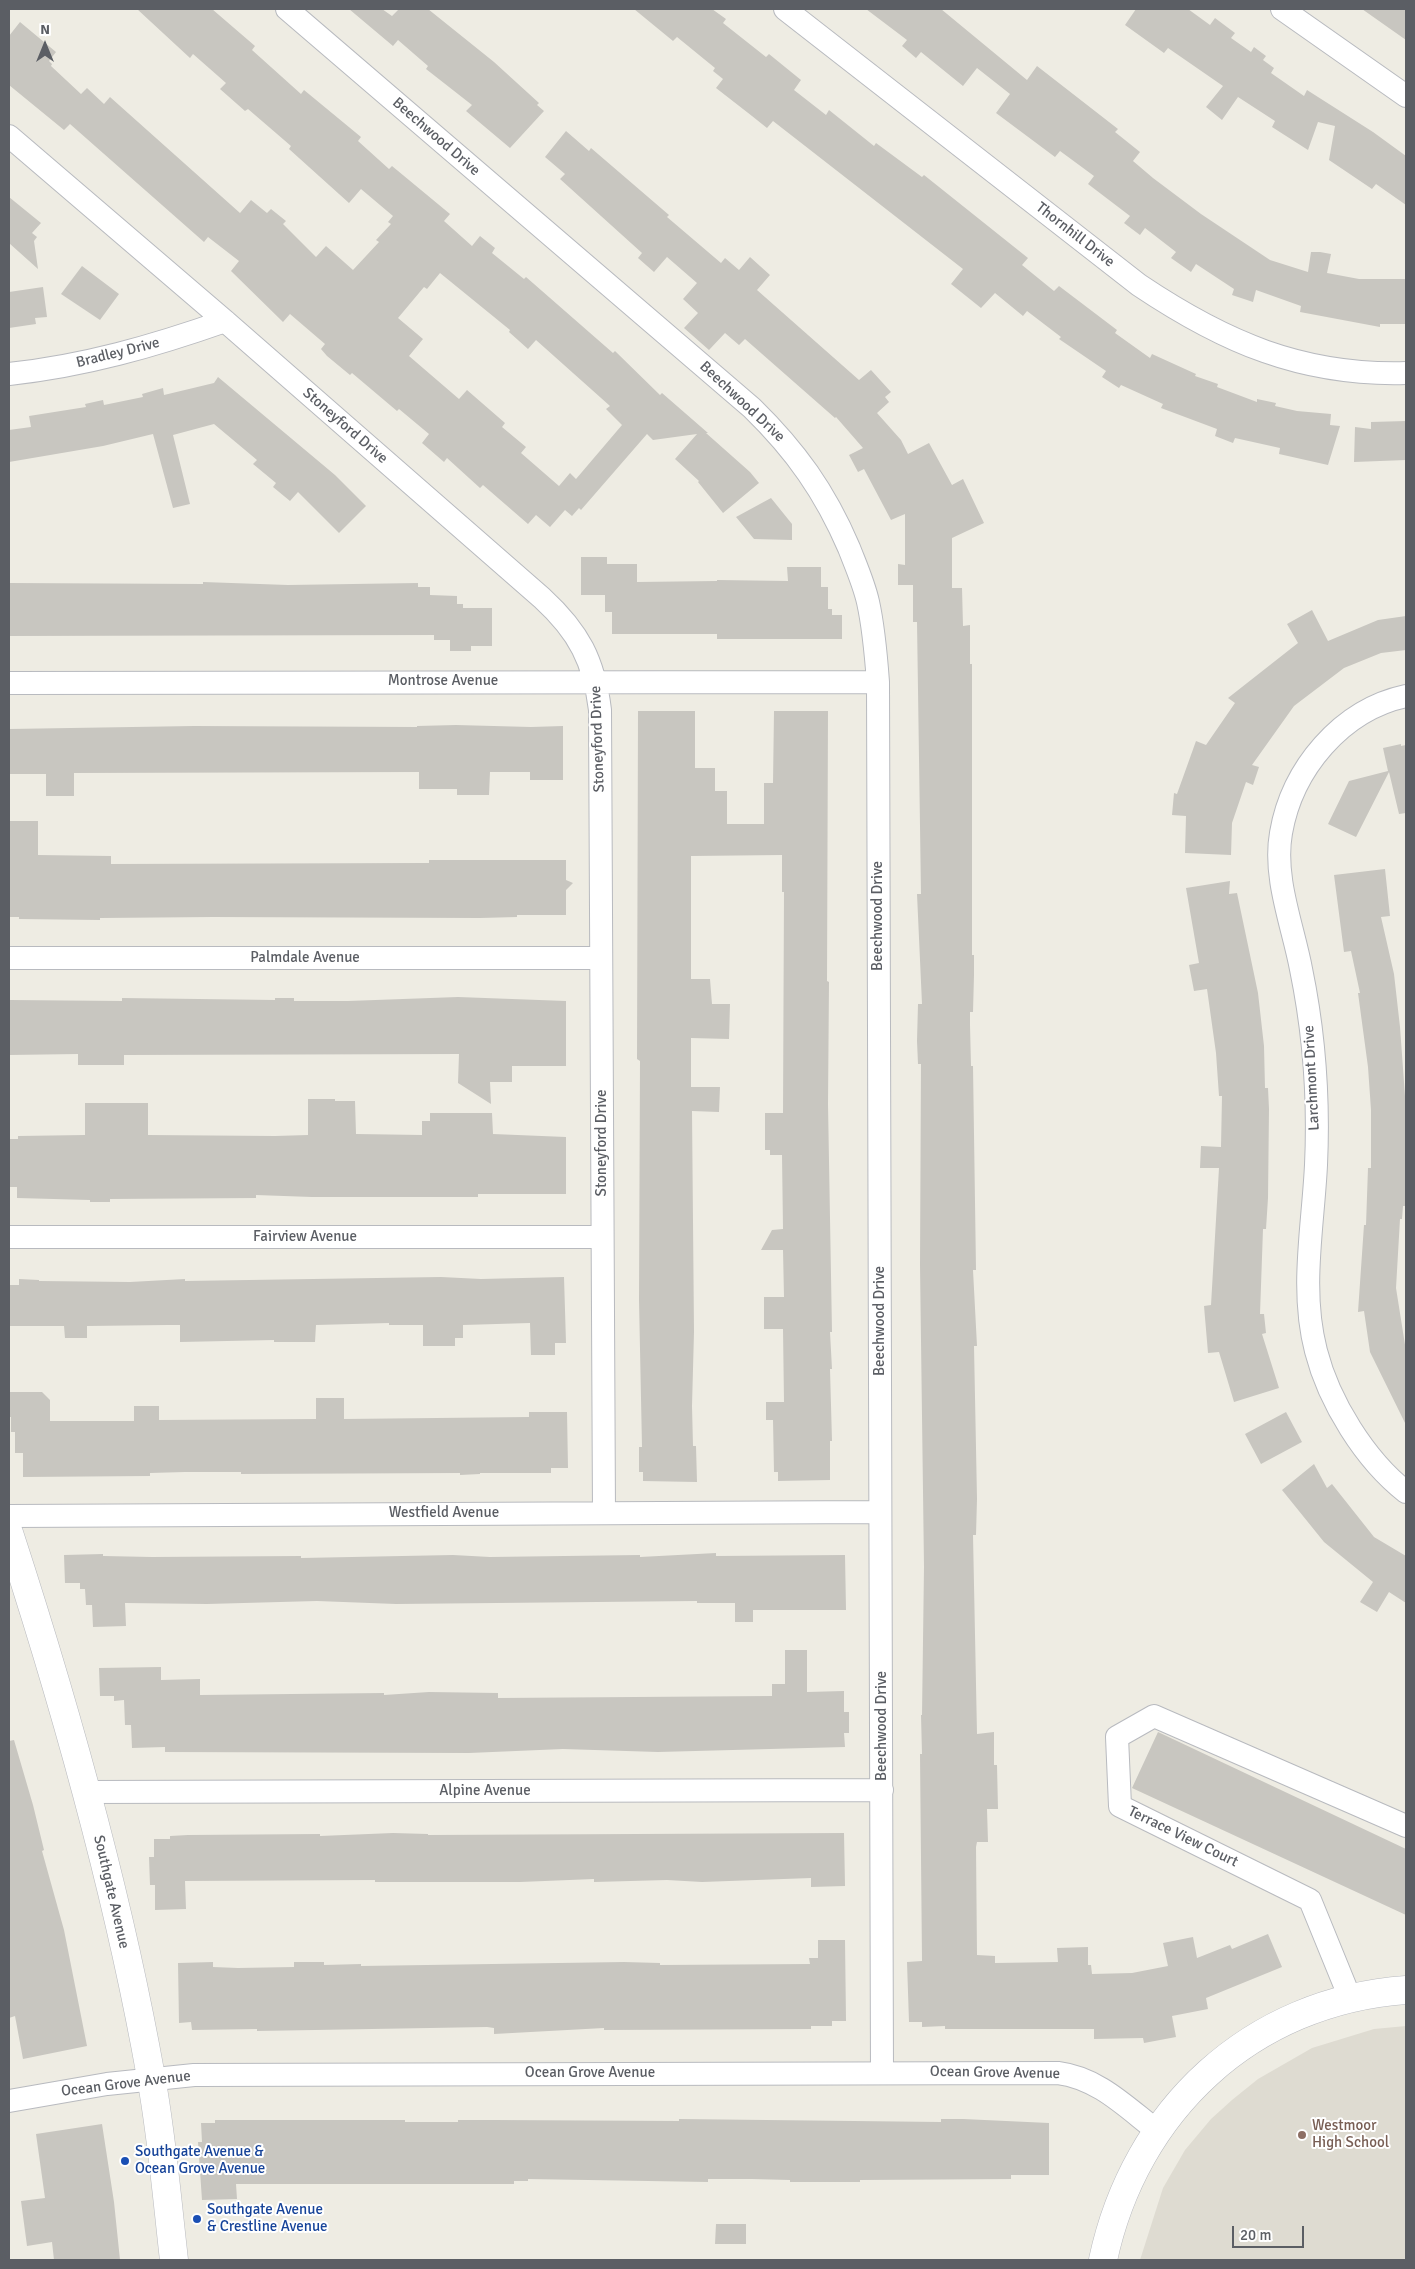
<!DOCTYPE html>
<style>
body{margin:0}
#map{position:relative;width:1415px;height:2269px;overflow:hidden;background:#eeece3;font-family:Signika,sans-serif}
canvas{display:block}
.frame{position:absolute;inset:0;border:10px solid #5b5e64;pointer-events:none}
.north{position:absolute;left:20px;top:20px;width:50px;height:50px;-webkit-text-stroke:4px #fff;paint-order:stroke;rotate:0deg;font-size:14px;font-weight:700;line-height:20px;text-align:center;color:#5b5e64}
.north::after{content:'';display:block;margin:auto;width:18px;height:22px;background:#5b5e64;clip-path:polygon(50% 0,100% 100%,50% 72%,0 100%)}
.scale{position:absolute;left:1232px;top:2226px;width:72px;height:22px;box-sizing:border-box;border:2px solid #5b5e64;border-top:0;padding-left:6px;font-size:15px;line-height:18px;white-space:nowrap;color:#5b5e64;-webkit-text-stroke:4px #fff;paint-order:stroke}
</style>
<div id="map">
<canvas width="1415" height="2269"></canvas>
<div class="frame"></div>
<div class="north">N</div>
<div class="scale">20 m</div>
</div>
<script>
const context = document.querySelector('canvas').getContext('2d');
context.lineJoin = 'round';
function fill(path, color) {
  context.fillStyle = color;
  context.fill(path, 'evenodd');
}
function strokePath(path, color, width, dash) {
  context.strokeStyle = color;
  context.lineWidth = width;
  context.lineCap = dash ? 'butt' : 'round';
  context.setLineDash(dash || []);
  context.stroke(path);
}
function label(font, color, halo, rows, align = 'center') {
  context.font = font + ' Signika,sans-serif';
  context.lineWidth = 4;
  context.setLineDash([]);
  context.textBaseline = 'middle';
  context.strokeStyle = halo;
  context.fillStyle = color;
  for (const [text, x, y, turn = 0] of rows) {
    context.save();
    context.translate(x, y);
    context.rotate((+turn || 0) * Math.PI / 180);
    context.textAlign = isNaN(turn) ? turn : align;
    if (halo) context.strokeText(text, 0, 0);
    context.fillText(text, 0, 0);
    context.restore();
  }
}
fill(new Path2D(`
 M 1406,2026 L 1406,2260 L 1140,2260 L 1163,2188 L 1185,2150 L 1211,2119 L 1232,2100 L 1258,2079 L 1312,2048 L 1374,2029 Z`), '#dedbd1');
fill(new Path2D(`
 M 137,9 L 212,9 L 255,46 L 252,50 L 301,94 L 304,90 L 361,137 L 358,141 L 389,169 L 392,166 L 450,214 L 444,221 L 472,246 L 480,236 L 495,248 L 492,253 L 524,279 L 526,277 L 613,353 L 615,351 L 660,395 L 662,393 L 708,433 L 706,433 L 750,472 L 759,483 L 723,513 L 698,482 L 699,481 L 675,459 L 697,434 L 653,440 L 647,434 L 581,510 L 579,508 L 572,516 L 565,510 L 550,527 L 536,515 L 528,524 L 483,485 L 480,488 L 447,458 L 444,462 L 422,443 L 429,434 L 399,409 L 397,411 L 352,373 L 350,375 L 327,356 L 321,349 L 325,344 L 290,314 L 283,322 L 231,271 L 239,261 L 208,237 L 204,242 L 70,124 L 64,130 L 9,85 L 9,36 L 20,22 L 56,52 L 49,61 L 52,64 L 51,66 L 81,94 L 87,88 L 104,104 L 110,97 L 240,213 L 251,200 L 267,213 L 271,209 L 286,221 L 283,224 L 316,257 L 326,246 L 353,270 L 379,242 L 376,240 L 391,224 L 388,222 L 393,216 L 361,189 L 349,203 L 289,149 L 291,146 L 248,109 L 245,111 L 220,89 L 226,83 L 193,54 L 190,58 ZM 440,273 L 510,330 L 509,332 L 528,349 L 536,340 L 610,406 L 606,409 L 622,425 L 576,479 L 570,473 L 559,486 L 521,453 L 526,447 L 502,427 L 505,423 L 467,390 L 459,399 L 409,356 L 423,339 L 398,318 L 424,287 L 427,289 Z
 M 349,9 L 382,9 L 392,16 L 399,9 L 428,9 L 494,62 L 539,103 L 537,105 L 544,111 L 510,148 L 466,111 L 472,105 L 426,69 L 428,66 L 398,40 L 393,46 Z
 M 634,9 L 712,9 L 726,19 L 723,23 L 766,57 L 769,54 L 801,80 L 794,90 L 826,115 L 829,110 L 874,146 L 876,143 L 922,177 L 924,175 L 1028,258 L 1022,265 L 1054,291 L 1059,286 L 1117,330 L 1115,333 L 1150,358 L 1152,354 L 1196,374 L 1195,376 L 1218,384 L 1217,387 L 1257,402 L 1257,399 L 1276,403 L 1275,406 L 1297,411 L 1331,414 L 1330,425 L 1340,426 L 1328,465 L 1279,454 L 1280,448 L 1235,438 L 1233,443 L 1215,436 L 1217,429 L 1161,408 L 1163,404 L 1121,385 L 1119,388 L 1102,377 L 1106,371 L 1059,339 L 1061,337 L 1027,311 L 1023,316 L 995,293 L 981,308 L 951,284 L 963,269 L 773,121 L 767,128 L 752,116 L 716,88 L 723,79 L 713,71 L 715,68 L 677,37 L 673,41 Z
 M 866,9 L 941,9 L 1027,80 L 1037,66 L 1118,129 L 1115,132 L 1140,152 L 1133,161 L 1153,178 L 1201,214 L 1270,260 L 1308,272 L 1311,252 L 1320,252 L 1331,254 L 1327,273 L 1359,279 L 1406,279 L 1406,324 L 1380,324 L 1380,327 L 1300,312 L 1301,306 L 1256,290 L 1253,302 L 1232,295 L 1234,289 L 1196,264 L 1191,272 L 1171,258 L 1176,252 L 1145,228 L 1140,235 L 1124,223 L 1130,216 L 1088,184 L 1094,176 L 1060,151 L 1055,157 L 996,113 L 1010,94 L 977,68 L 963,86 L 921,52 L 916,58 L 902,46 L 907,40 Z
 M 1136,9 L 1188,9 L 1210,25 L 1215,18 L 1235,33 L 1231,38 L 1251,52 L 1254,47 L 1266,56 L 1263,60 L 1274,68 L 1271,73 L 1304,96 L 1307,90 L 1373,132 L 1406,156 L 1406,205 L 1376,184 L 1372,189 L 1329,160 L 1335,126 L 1318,122 L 1308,150 L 1272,127 L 1275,121 L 1238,97 L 1222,120 L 1206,107 L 1223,86 L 1168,48 L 1164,53 L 1125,25 Z
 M 1362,9 L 1406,9 L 1406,40 Z
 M 566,131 L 589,151 L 591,148 L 669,215 L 667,217 L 721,263 L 725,258 L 739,270 L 750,257 L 770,275 L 757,290 L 859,380 L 871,370 L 891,392 L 885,397 L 889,402 L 877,413 L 901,440 L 908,454 L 929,443 L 952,485 L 963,479 L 984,523 L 952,538 L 952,588 L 962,588 L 963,626 L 970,625 L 970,664 L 972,664 L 972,955 L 974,955 L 974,975 L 973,1012 L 970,1012 L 970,1025 L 971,1066 L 973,1066 L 976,1270 L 973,1270 L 977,1346 L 974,1346 L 977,1499 L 976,1535 L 973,1535 L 977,1734 L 994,1732 L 994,1765 L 997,1765 L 998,1809 L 987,1809 L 988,1842 L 977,1842 L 976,1847 L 977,1955 L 995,1956 L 995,1963 L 1058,1962 L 1057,1948 L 1088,1947 L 1088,1965 L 1091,1965 L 1092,1974 L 1132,1973 L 1168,1966 L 1163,1943 L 1193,1937 L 1197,1958 L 1230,1945 L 1232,1949 L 1268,1934 L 1282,1967 L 1206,1998 L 1208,2009 L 1172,2016 L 1176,2037 L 1144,2043 L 1143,2038 L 1094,2039 L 1094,2029 L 945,2029 L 945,2026 L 922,2027 L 922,2022 L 909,2022 L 907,1962 L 922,1961 L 920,1754 L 922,1754 L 921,1715 L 922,1715 L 924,1567 L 920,1265 L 921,1064 L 918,1064 L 917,1041 L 918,1004 L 922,1004 L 917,894 L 921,894 L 917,622 L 913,622 L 913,585 L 898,585 L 898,564 L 905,565 L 905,514 L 891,520 L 864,469 L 858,472 L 849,455 L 863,448 L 836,417 L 835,418 L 745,339 L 739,345 L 725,333 L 709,350 L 684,328 L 698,313 L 683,299 L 697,283 L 667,257 L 654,272 L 638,258 L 642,253 L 560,179 L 565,174 L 545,157 Z
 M 9,197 L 41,223 L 32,233 L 37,237 L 34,241 L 38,269 L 9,243 Z
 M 82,266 L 119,294 L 100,320 L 61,294 Z
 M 43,287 L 47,317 L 35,318 L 36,324 L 9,328 L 9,292 Z
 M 218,377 L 335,475 L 366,506 L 339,533 L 298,492 L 290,501 L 273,487 L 276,483 L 253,464 L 257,460 L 214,424 L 173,435 L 190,504 L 173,508 L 153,434 L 103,446 L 9,462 L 9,430 L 31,427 L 29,416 L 86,407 L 85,404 L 103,400 L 104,405 L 143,397 L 142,394 L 163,388 L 164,395 L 214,383 Z
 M 1406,421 L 1406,460 L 1354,462 L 1355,427 L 1371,429 L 1371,422 Z
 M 771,498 L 792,524 L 792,540 L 754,539 L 736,517 Z
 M 581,557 L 607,557 L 607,564 L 637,564 L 637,582 L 717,581 L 717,580 L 788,581 L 787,567 L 821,567 L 821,587 L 828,587 L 828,609 L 832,609 L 832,615 L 842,615 L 842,639 L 717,639 L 717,634 L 612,634 L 612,612 L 605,612 L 605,595 L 581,595 Z
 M 203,582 L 288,585 L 418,583 L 418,587 L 430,587 L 430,595 L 457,596 L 457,604 L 463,604 L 463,608 L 492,608 L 492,646 L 471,646 L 471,651 L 450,651 L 450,640 L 434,640 L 434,635 L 9,636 L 9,583 L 203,584 Z
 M 1312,610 L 1328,641 L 1378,620 L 1406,616 L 1406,650 L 1381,653 L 1344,668 L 1294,706 L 1252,765 L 1259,767 L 1253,785 L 1246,782 L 1232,823 L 1231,855 L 1185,853 L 1186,816 L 1172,815 L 1174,793 L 1177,794 L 1196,741 L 1206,745 L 1235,703 L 1228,698 L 1298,643 L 1287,624 Z
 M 638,711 L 695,711 L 695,768 L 715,768 L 715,791 L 727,791 L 727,824 L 764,824 L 764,783 L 773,783 L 774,711 L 828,711 L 827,981 L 829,982 L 828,1104 L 832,1332 L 830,1332 L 832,1369 L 830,1369 L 832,1441 L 830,1441 L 830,1480 L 778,1481 L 778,1472 L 774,1472 L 773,1420 L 766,1420 L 766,1402 L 784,1402 L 783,1329 L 764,1329 L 764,1297 L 784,1297 L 783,1250 L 761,1250 L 772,1230 L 783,1229 L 782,1155 L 770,1155 L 770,1150 L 765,1150 L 765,1113 L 783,1113 L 784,892 L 782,892 L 782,855 L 691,856 L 691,979 L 710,979 L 712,1004 L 730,1004 L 729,1039 L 691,1038 L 691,1087 L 720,1087 L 719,1112 L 692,1111 L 694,1332 L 692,1406 L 693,1446 L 696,1446 L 697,1482 L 643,1481 L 643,1472 L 639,1472 L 639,1447 L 642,1447 L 639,1300 L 640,1061 L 637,1059 Z
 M 456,725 L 531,727 L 563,726 L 563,780 L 530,780 L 530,772 L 490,772 L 489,795 L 457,795 L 457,789 L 419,789 L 419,772 L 74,773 L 74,796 L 46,796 L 46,774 L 9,774 L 9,729 L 194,726 L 417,727 L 417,726 Z
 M 1401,744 L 1401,746 L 1406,745 L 1406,813 L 1399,814 L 1389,772 L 1356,837 L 1328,824 L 1349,781 L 1388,771 L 1383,748 Z
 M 9,821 L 38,821 L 38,855 L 111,856 L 111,864 L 421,863 L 429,863 L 429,860 L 566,860 L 566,880 L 573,883 L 566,890 L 566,915 L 517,915 L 517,917 L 480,918 L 213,917 L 100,918 L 100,920 L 19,919 L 19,917 L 9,917 Z
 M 1385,869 L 1390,916 L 1381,917 L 1394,974 L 1400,1027 L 1405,1096 L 1406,1206 L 1403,1206 L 1402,1219 L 1400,1219 L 1396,1288 L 1406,1351 L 1406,1425 L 1370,1352 L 1364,1311 L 1358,1312 L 1364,1225 L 1366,1225 L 1368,1168 L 1371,1168 L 1371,1110 L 1368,1067 L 1358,993 L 1360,993 L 1351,951 L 1344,952 L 1334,875 Z
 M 1230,881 L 1229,894 L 1237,893 L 1241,912 L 1258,993 L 1264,1046 L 1265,1088 L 1268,1088 L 1269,1109 L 1268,1198 L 1266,1229 L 1263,1229 L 1260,1314 L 1264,1314 L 1266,1333 L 1262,1334 L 1279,1388 L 1234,1402 L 1219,1352 L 1208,1353 L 1204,1306 L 1211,1305 L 1219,1168 L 1200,1168 L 1201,1146 L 1221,1147 L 1222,1096 L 1219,1096 L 1216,1053 L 1207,989 L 1194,991 L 1189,965 L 1199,963 L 1186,888 Z
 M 458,997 L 566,1001 L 566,1066 L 512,1066 L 512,1082 L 490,1082 L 491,1104 L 458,1083 L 459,1054 L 124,1055 L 124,1065 L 78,1065 L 78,1054 L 9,1055 L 10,1000 L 122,1001 L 122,998 L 275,1000 L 275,998 L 294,998 L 294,1001 L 348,1001 Z
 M 308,1099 L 335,1099 L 335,1101 L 355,1101 L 356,1134 L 422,1135 L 422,1121 L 430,1121 L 430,1113 L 492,1113 L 493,1134 L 566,1137 L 566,1194 L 478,1194 L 478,1197 L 312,1197 L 256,1195 L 256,1198 L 110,1199 L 110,1202 L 90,1202 L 90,1200 L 17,1198 L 17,1187 L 9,1187 L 9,1139 L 18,1139 L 18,1136 L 85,1135 L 85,1103 L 148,1103 L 148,1135 L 275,1136 L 308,1135 Z
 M 441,1277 L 481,1279 L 564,1277 L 566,1343 L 555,1343 L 555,1355 L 531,1355 L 530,1323 L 463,1325 L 463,1338 L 455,1338 L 455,1346 L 423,1346 L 423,1325 L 389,1325 L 389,1323 L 316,1325 L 315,1342 L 274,1342 L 274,1340 L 180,1342 L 180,1325 L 167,1325 L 87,1326 L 87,1338 L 65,1338 L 64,1326 L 9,1326 L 9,1285 L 19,1285 L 19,1279 L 39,1280 L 39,1281 L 130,1282 L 185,1279 L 185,1281 Z
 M 9,1392 L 42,1392 L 50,1400 L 50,1421 L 134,1421 L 134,1406 L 159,1406 L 159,1420 L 316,1419 L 316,1398 L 344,1398 L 344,1419 L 529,1417 L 529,1412 L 567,1412 L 568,1468 L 551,1468 L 551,1473 L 480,1473 L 480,1474 L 460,1475 L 460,1473 L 241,1474 L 241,1472 L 185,1472 L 150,1473 L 150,1476 L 23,1477 L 23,1453 L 15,1453 L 15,1432 L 11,1432 L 11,1417 L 9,1417 Z
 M 1286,1412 L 1302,1442 L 1261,1464 L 1245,1434 Z
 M 1314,1464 L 1327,1488 L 1332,1484 L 1374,1537 L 1406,1556 L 1406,1603 L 1389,1592 L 1377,1612 L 1360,1602 L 1373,1582 L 1324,1542 L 1282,1490 Z
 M 716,1553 L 716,1556 L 845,1555 L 846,1610 L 753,1610 L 753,1622 L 735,1622 L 735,1603 L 697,1603 L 697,1601 L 396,1604 L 317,1601 L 207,1604 L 125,1603 L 126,1626 L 93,1627 L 92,1605 L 86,1605 L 85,1589 L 80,1589 L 80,1583 L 65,1583 L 64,1555 L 103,1554 L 103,1556 L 152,1557 L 301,1556 L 301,1558 L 453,1555 L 490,1557 L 640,1555 L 640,1557 Z
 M 785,1650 L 807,1650 L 807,1692 L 844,1691 L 844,1712 L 849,1712 L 849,1733 L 844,1733 L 845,1747 L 658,1752 L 563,1749 L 469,1753 L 165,1752 L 165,1747 L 132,1748 L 131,1725 L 125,1725 L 124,1700 L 114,1701 L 114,1696 L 100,1696 L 99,1668 L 161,1667 L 161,1680 L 200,1679 L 200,1695 L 384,1693 L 384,1695 L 429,1692 L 498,1693 L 498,1698 L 772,1696 L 772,1684 L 785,1684 Z
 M 1158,1732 L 1406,1849 L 1406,1915 L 1132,1788 Z
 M 14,1740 L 33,1805 L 44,1850 L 42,1851 L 64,1930 L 87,2046 L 23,2059 L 15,2016 L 9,2018 L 9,1741 Z
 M 393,1833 L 428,1834 L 428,1835 L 844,1833 L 845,1886 L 811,1887 L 811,1878 L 702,1882 L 667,1880 L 594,1882 L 594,1879 L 520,1882 L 375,1882 L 375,1880 L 185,1881 L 186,1909 L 155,1910 L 155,1885 L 150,1885 L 149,1857 L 154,1857 L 154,1839 L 170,1839 L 170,1836 L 188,1835 L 320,1834 L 320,1836 Z
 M 818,1940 L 845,1940 L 846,2021 L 832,2021 L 832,2026 L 811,2026 L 811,2029 L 604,2030 L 604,2028 L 494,2034 L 494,2028 L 487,2027 L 257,2031 L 257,2029 L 192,2030 L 191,2022 L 179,2023 L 178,1963 L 213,1962 L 213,1967 L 238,1968 L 294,1967 L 294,1962 L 324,1962 L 324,1965 L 361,1964 L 361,1966 L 624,1962 L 660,1963 L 660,1965 L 810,1964 L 809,1958 L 818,1958 Z
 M 679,2119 L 941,2122 L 941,2119 L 963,2119 L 1049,2123 L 1049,2175 L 1011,2175 L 1011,2179 L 860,2180 L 860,2182 L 790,2182 L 790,2180 L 752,2179 L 708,2179 L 708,2182 L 528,2179 L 528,2181 L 514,2181 L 514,2184 L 236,2184 L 237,2199 L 202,2200 L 198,2142 L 202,2142 L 201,2123 L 215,2123 L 215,2120 L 405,2120 L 405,2122 L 458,2122 L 458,2120 L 494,2120 L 679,2121 Z
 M 102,2124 L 114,2202 L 120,2260 L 54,2260 L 52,2242 L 27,2246 L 21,2201 L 45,2198 L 36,2134 Z
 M 716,2224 L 746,2224 L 746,2244 L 715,2244 Z`), '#c8c6c0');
const minor = new Path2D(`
 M 287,9 L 752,408 C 796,451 825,492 849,548 C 856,566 864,584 868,602 C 874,629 876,655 878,682 L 882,2072
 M 785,9 L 1139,285 C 1224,342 1302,376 1406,373
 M 1282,9 L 1406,96
 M 9,136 L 225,321 L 542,598 C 579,632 594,661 600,710 L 604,1512
 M 9,374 C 84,366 154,346 225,321
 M 9,683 L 878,682
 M 1406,696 C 1341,710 1292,769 1281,833 C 1273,878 1293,926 1301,969 C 1314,1032 1319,1100 1316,1165 C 1313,1227 1300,1290 1316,1351 C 1329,1402 1365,1460 1406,1492
 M 9,958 L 601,958
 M 9,1237 L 602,1237
 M 9,1516 L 880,1512
 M 87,1792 L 882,1790
 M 1350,1998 L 1310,1900 L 1120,1806 L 1117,1737 L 1154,1716 L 1406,1826
 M 9,2101 L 107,2084 L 194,2075 L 1058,2073 C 1098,2078 1126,2107 1156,2130`);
const tertiary = new Path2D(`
 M 9,1533 C 67,1711 118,1892 151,2077 C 162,2137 167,2199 174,2260
 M 1103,2260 C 1135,2110 1251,2001 1406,1990`);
strokePath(minor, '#b8babf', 24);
strokePath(tertiary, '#b8babf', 29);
strokePath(minor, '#fff', 22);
strokePath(tertiary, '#fff', 28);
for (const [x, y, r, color] of [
 [1302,2135,5,"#8d6e63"],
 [125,2161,5,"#1a4fb4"],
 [197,2219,5,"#1a4fb4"]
]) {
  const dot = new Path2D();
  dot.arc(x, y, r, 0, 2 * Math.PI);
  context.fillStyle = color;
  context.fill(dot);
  strokePath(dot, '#fff', 2);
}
label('15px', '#5b5e64', '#fff', [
 ["Beechwood Drive",436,137,41],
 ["Thornhill Drive",1075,235,38],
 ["Bradley Drive",118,353,-14],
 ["Beechwood Drive",742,402,43],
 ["Stoneyford Drive",345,426,41],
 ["Montrose Avenue",443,681],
 ["Stoneyford Drive",598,739,-92],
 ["Beechwood Drive",878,916,-90],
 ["Palmdale Avenue",305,958],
 ["Larchmont Drive",1312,1078,-93],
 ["Stoneyford Drive",602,1143,-90],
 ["Fairview Avenue",305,1237],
 ["Beechwood Drive",880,1321,-90],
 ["Westfield Avenue",444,1513],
 ["Beechwood Drive",882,1726,-90],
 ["Alpine Avenue",485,1791],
 ["Terrace View Court",1183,1837,26],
 ["Southgate Avenue",111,1892,77],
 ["Ocean Grove Avenue",590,2073],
 ["Ocean Grove Avenue",995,2073,1],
 ["Ocean Grove Avenue",126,2084,-7]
]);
label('15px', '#785e54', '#fff', [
 ["Westmoor",1312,2126],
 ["High School",1312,2143]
], 'left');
label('15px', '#164399', '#fff', [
 ["Southgate Avenue &",135,2152],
 ["Ocean Grove Avenue",135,2169],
 ["Southgate Avenue",207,2210],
 ["& Crestline Avenue",207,2227]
], 'left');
</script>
